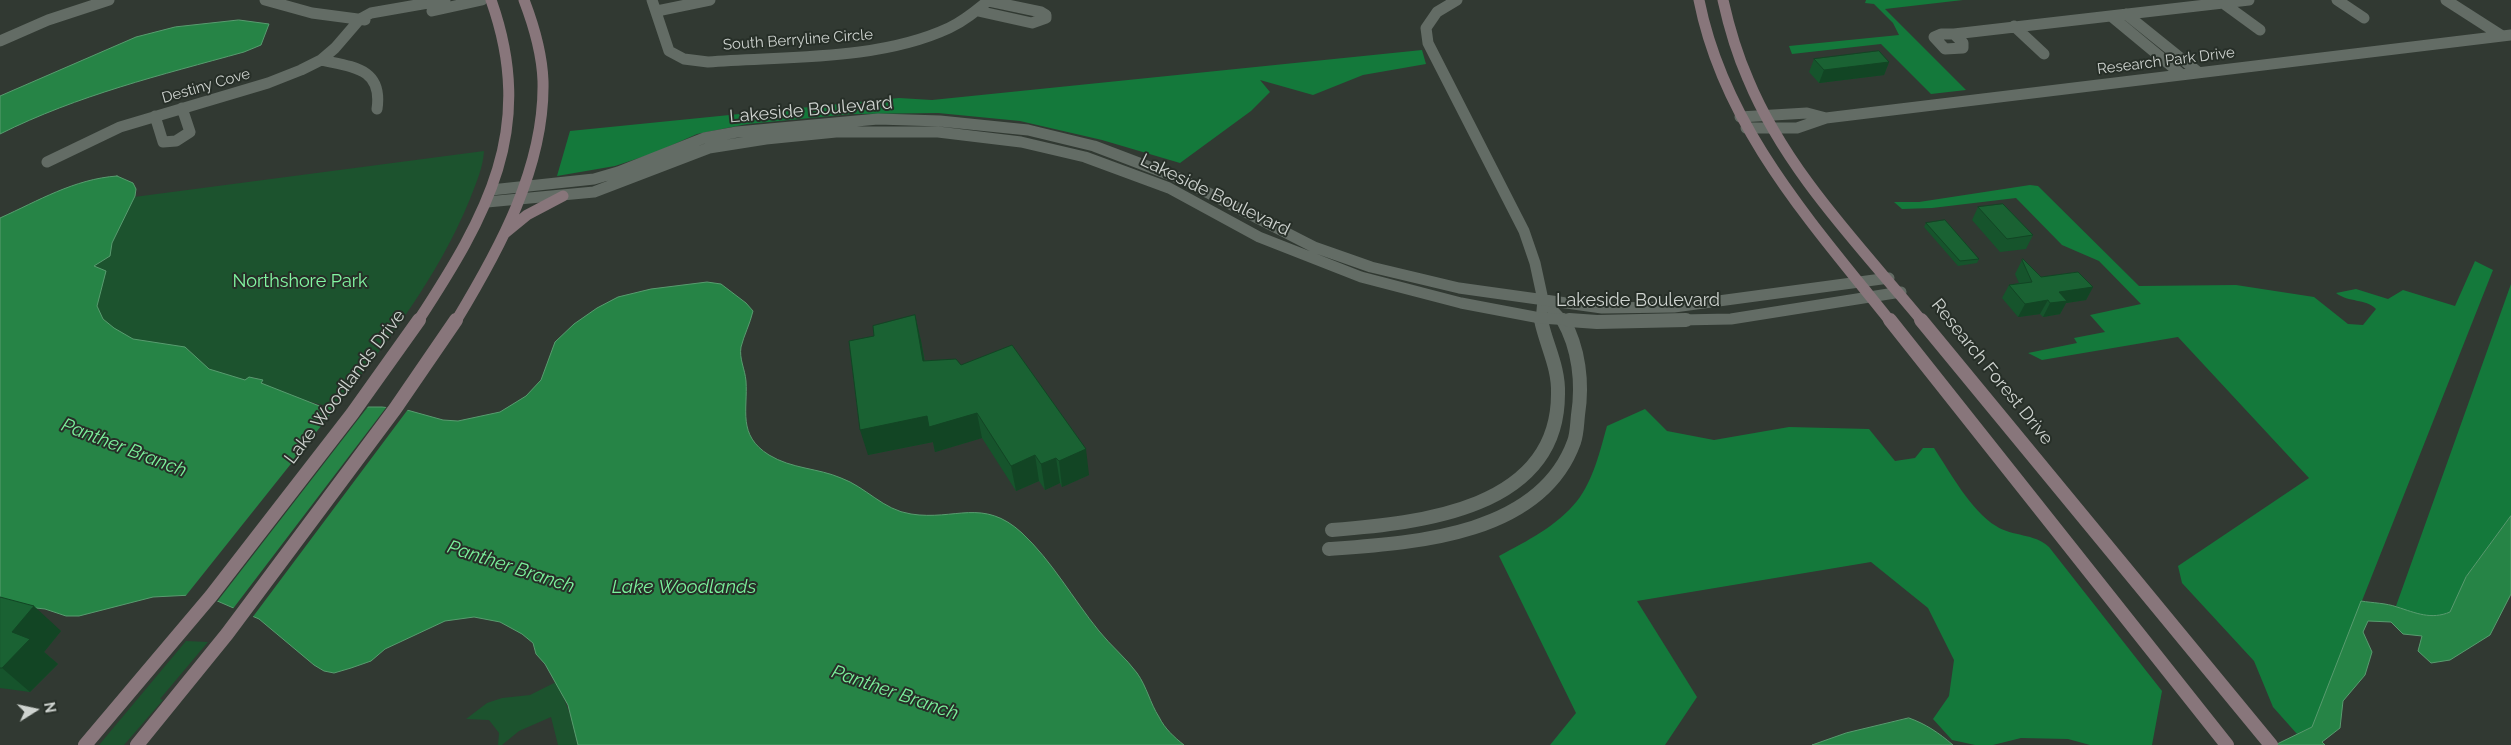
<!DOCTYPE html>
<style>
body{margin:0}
#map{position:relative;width:2511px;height:745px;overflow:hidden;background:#313932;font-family:Raleway,sans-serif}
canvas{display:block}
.north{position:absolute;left:10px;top:685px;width:50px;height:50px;-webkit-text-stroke:4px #272f28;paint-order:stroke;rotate:80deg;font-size:14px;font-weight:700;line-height:20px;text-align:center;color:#ced3cf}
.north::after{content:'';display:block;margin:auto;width:18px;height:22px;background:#ced3cf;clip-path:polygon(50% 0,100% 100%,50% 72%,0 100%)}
</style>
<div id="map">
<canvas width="2511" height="745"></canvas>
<div class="north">N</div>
</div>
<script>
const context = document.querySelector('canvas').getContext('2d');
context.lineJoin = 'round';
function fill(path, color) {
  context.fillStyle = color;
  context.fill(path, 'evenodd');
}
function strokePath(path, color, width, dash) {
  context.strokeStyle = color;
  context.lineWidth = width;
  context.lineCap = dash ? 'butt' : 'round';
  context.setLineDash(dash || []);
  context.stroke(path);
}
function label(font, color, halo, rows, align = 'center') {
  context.font = font + ' Raleway,sans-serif';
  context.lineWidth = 4;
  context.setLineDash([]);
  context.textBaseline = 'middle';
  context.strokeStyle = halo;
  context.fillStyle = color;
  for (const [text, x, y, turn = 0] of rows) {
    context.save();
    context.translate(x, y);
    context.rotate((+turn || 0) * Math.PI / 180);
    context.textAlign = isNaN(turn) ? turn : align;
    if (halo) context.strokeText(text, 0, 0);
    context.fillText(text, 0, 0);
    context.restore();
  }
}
fill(new Path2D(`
 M 484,151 C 483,168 476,183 470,199 C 438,277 387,343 335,408 L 303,400 L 260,383 L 263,380 L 253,377 L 245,380 L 214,371 L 202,364 L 189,350 L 133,339 L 116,330 L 103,319 L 97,306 L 101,287 L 94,266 L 110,256 L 112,243 L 134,197 Z
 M 186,641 L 208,642 L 160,699 L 163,700 L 124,745 L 99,745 Z
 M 590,674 L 561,691 L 574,725 L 578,745 L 558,745 L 551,717 L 519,731 L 502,745 L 498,745 L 499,733 L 489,720 L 466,719 L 487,703 L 502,698 L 530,695 L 556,682 L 558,687 Z`), '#1c532e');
fill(new Path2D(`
 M 1866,0 L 1963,0 L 1885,9 L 1966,90 L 1931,94 L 1881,44 L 1792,54 L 1789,46 L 1899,35 L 1893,23 L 1874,4 L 1865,3 Z
 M 1422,50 L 1426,64 L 1363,75 L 1313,95 L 1260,80 L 1270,92 L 1251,111 L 1180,163 L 1102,140 L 1020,121 L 938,113 L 852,114 L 747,124 L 697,134 L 654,153 L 615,166 L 557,176 L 570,131 L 899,98 L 932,100 Z
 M 2030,185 L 2038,186 L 2139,286 L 2236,285 L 2314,297 L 2348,324 L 2363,325 L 2376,309 C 2365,298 2349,303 2336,293 L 2356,289 L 2388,299 L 2403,290 L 2455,306 L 2475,261 L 2493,270 L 2312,727 L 2297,734 L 2273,707 L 2254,661 L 2182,583 L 2178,566 L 2309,478 L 2178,337 L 2042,360 L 2028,353 L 2077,343 L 2074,338 L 2105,332 L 2090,315 L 2141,304 L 2099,261 L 2062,245 L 2016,198 L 1932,208 L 1902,209 L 1894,202 L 1919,202 Z
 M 2511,284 L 2511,516 L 2466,577 L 2450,612 C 2432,620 2414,615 2396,606 Z
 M 1645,409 L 1667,431 L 1714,440 L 1789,427 L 1869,429 L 1895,461 L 1915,458 L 1923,448 L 1934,448 C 1950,472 1971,511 1996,526 C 2013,537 2034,533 2049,547 L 2162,691 L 2152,745 L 2090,745 L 2068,739 L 2021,738 L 1993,745 L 1975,745 L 1952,740 L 1933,719 L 1949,696 L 1954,660 L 1928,608 L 1871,562 L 1637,601 L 1697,697 L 1665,745 L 1550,745 L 1576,713 L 1499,556 C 1527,541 1557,526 1577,501 C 1593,481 1600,451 1607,426 Z`), '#14793b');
const water = new Path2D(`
 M 239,20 L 269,24 L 261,45 L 244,52 C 161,75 78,95 0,134 L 0,96 L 136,37 L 175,27 Z
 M 117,176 L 133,183 L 136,189 L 135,196 L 112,243 L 110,256 L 94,266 L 106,271 L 97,306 L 103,319 L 114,328 L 133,339 L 185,347 L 209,369 L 245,380 L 249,377 L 263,380 L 261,383 L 322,407 L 382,407 L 407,410 L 443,420 L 458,421 L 500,412 L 526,396 L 541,380 L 555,342 L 574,324 L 597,308 L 618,297 L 651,289 L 707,282 L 721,284 L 746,303 L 753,311 C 750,324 744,335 741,347 C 739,359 745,369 746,381 C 748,410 737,435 769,455 C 792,469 818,468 841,478 C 866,487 883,510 911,514 C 955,521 983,497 1022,533 C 1052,561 1073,599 1099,631 C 1111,646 1126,658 1137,673 C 1147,687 1150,703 1159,717 C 1165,729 1174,737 1184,745 L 578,745 L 568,705 L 545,664 L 536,654 L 533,643 L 522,634 L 500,622 L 474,617 L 445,621 L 385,649 L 371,661 L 351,668 L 334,673 L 324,671 L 314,665 L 259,619 L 208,597 L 192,595 L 153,597 L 79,616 L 66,616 L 45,609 L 0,604 L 0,218 C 38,201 74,179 117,176 Z
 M 2511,516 L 2511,594 L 2490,635 L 2450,660 L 2431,663 L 2418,651 L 2422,636 L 2403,634 L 2391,622 L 2368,621 L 2363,632 L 2372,652 L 2365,675 L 2343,701 L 2340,728 L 2322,742 L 2325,745 L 2275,745 L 2312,727 L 2361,601 C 2373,603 2386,603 2397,607 C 2416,613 2431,620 2450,612 L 2466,577 Z
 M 1909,718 C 1926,724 1939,733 1953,745 L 1812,745 L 1846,733 Z`);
fill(water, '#268446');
strokePath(water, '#589c6f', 1);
fill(new Path2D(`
 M 370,404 L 216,603 L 208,600 L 184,598 L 337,406 Z
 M 388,405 L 409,408 L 252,618 L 232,610 Z`), '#313932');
strokePath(new Path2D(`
 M 265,0 L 312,13 L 365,20
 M 652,0 L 669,51 L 684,59 L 708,62 C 785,56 878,61 949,28 C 964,21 976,11 989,0
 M 2337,0 L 2364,18
 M 2446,0 L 2502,36
 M 2223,3 L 2260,30
 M 432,11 L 482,0
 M 657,11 L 710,0
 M 978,11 L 1032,23 L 1046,18 L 1046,15 L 1041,12 L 989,1
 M 2126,14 L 2198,72
 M 2111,16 L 2181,74
 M 2014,26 L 2044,54
 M 1941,34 L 1954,34 L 1963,43 L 1963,48 L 1945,49 L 1934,37 Z
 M 1954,34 L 2249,0
 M 0,41 L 48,20 L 109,0
 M 321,60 C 353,67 383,68 377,109
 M 155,116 L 163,142 L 176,141 L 190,132 L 182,108
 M 1740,117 L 1807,113 L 1826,118 L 2511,35
 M 1746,128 L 1797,128 L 1826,118
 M 47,162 L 120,127 L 268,83 L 301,70 L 321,60 L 335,48 L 360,19 L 371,13 L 445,0
 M 1543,300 L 1563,321
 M 1541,321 L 1543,300`), '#636c65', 11);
strokePath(new Path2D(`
 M 1332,530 C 1419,523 1558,510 1558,394 C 1559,367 1546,345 1541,320
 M 1329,549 C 1413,543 1540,536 1574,442 C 1577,434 1577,424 1578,415 C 1583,383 1579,348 1563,320`), '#636c65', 14);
strokePath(new Path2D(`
 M 1457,0 L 1437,12 L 1426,28 L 1428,43 L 1524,231 L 1535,263 L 1543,300
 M 491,190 L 594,179 L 618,172 L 704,138 L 737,132 L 878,119 L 940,121 L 1028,130 L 1094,146 L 1181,179 L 1314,247 L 1371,267 L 1459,288 L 1602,308 L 1674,307 L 1889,278
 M 487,202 L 594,192 L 709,148 L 766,139 L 836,132 L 938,132 L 1021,142 L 1085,157 L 1169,188 L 1259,237 L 1361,277 L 1461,303 L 1540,318 L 1586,321
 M 1630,321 L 1731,319 L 1901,292`), '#636c65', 11);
strokePath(new Path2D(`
 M 1569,320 L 1597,322 L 1686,320`), '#636c65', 14);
strokePath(new Path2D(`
 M 1699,0 C 1724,127 1812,223 1890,321
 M 1723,0 C 1729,27 1737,54 1748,79 C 1786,171 1860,246 1922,321
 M 505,233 L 527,215 L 563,196
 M 418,321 C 487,215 537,129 491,0
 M 456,321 C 499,250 545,167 543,81 C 542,53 534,26 524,0`), '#88767b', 11);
strokePath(new Path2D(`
 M 1890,320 L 2227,745
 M 1921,320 L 2271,745
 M 85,745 L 211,596 L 352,414 L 419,320
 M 137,745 L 227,634 L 395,409 L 456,320`), '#88767b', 14);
fill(new Path2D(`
 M 1814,59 L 1889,62 L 1884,75 L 1819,83 L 1809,72 Z
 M 1978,207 L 2033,235 L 2026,249 L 2000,252 L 1972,220 Z
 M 1926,223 L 1979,259 L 1977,263 L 1958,266 L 1924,227 Z
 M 2022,260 L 2041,277 L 2093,287 L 2086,300 L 2066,303 L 2060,314 L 2043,317 L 2040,314 L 2018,317 L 2002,298 L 2009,285 L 2019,283 L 2015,274 Z
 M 915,315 L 921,341 L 925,361 L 961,365 L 1089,475 L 1062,487 L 1060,483 L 1045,490 L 1039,481 L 1016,491 L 982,438 L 935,452 L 933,442 L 868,455 L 874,336 Z
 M 0,597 L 61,631 L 44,652 L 58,664 L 30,692 L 0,688 Z`), '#16542c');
fill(new Path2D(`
 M 1889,62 L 1884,75 L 1819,83 L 1824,70 Z
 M 2093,287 L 2086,300 L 2066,303 L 2060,314 L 2043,317 L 2050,303 L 2059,292 Z
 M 2048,300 L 2040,314 L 2018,317 L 2025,304 Z
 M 915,315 L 921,341 L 929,387 L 923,361 Z
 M 977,413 L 982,438 L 935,452 L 933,442 L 868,455 L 860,430 L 927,416 Z
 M 1086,449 L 1089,475 L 1062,487 L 1059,461 Z
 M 1035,455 L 1039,481 L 1016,491 L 1011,466 Z
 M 1056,458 L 1060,483 L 1045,490 L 1041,464 Z
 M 34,606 L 61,631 L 44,652 L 58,664 L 30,692 L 2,668 L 12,632 Z`), '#124524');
const building = new Path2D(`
 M 1879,51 L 1889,62 L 1824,70 L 1814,59 Z
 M 2003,204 L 2033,235 L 2007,239 L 1978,207 Z
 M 1945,220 L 1979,259 L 1960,261 L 1926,223 Z
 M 2023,259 L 2041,277 L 2078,272 L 2093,287 L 2059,292 L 2067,301 L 2050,303 L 2048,300 L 2025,304 L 2009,285 L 2032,282 L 2022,260 Z
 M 915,315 L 923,361 L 956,359 L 961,365 L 1012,345 L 1086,449 L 1059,461 L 1056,458 L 1041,464 L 1035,455 L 1011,466 L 977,413 L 929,427 L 927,416 L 860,430 L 849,341 L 874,336 L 873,326 Z
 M 0,597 L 34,606 L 12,632 L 30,639 L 2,668 L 0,668 Z`);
fill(building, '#1a6233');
strokePath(building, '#124524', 1);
label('15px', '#ced3cf', '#272f28', [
 ["South Berryline Circle",798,40,-4],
 ["Research Park Drive",2166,61,-7],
 ["Destiny Cove",206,86,-16]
]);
label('18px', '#ced3cf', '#272f28', [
 ["Lakeside Boulevard",811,110,-5],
 ["Lakeside Boulevard",1215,195,26],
 ["Lakeside Boulevard",1638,301],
 ["Research Forest Drive",1992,372,51],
 ["Lake Woodlands Drive",345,387,-53]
]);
label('18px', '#83f7a2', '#272f28', [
 ["Northshore Park",300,282]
]);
label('italic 19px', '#7cf19c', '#272f28', [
 ["Panther Branch",124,448,21],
 ["Panther Branch",511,567,18],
 ["Lake Woodlands",684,587],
 ["Panther Branch",895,693,19]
]);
</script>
